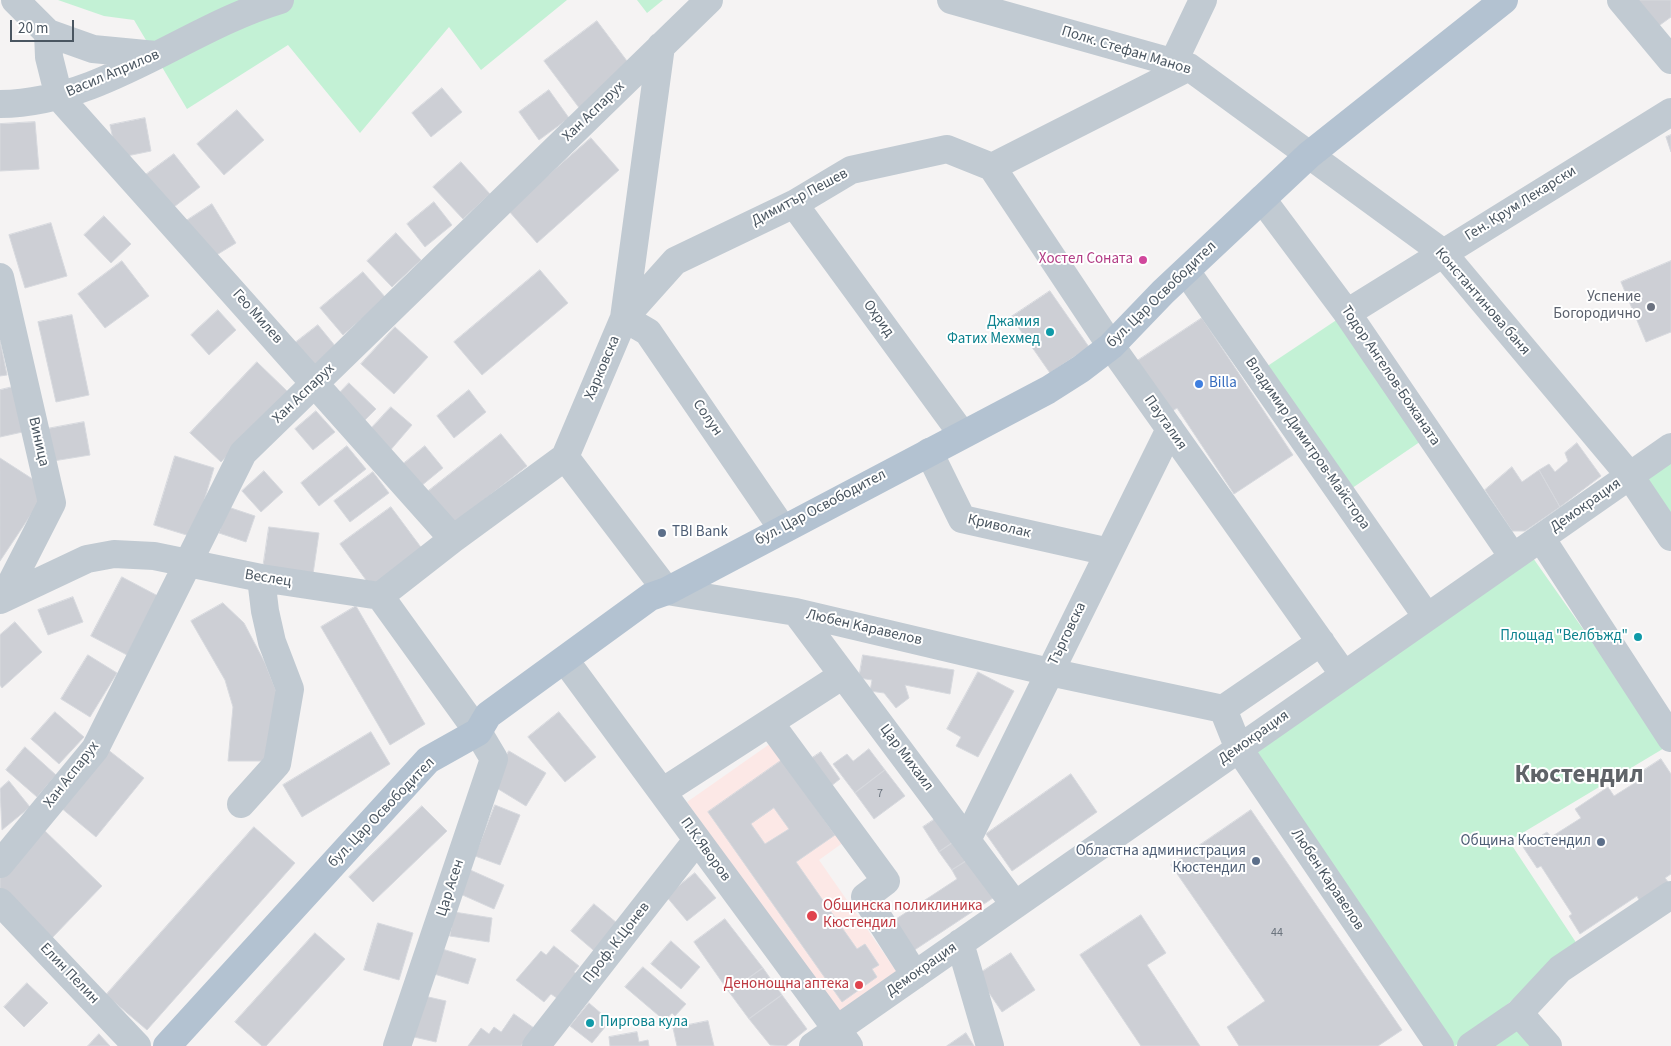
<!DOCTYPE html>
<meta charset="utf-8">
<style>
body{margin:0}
#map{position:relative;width:1671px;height:1046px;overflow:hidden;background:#f5f3f3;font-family:"Source Sans 3",sans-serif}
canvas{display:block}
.scale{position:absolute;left:10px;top:20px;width:64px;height:22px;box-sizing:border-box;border:2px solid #4a5661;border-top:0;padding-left:6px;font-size:15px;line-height:18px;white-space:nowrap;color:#4a5661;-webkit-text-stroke:4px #fff;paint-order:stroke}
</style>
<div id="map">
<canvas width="1671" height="1046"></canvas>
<div class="scale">20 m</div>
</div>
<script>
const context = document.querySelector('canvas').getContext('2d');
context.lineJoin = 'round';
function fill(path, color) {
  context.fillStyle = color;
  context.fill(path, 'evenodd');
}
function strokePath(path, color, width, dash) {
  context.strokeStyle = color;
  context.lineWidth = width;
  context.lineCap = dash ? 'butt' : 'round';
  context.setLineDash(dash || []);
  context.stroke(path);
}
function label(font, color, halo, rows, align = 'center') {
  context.font = font + ' "Source Sans 3",sans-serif';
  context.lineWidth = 4;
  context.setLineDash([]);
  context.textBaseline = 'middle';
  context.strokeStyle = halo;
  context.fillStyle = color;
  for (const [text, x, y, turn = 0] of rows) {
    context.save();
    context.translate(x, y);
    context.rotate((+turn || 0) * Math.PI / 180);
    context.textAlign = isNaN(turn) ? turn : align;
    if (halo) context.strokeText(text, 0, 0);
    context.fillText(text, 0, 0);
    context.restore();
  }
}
fill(new Path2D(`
 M 774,741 L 844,842 L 819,860 L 897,972 L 836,1015 L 687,802 Z`), '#fce8e6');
fill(new Path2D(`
 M 58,0 L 567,0 L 481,70 L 449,27 L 360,133 L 288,45 L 187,109 L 134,20 L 104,16 Z
 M 637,0 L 663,0 L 647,13 Z
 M 1347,313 L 1430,435 L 1342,495 L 1257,373 Z
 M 1671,447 L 1671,537 L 1630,476 Z
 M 1533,558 L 1666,747 L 1509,841 L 1579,947 L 1455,1046 L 1449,1046 L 1249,752 Z
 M 1519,1013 L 1548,1046 L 1471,1046 Z`), '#c3f1d5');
const building = new Path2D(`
 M 1631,0 L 1671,0 L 1671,17 L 1653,30 Z
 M 597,21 L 633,69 L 580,109 L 544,61 Z
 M 442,88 L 462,112 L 431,137 L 412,113 Z
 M 549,90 L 569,118 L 539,140 L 519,112 Z
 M 237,110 L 264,140 L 224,175 L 197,144 Z
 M 145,118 L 151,151 L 117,158 L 110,125 Z
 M 35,122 L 39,169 L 0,171 L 0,124 Z
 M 1671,135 L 1671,152 L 1666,137 Z
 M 591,138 L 619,170 L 537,243 L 508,210 Z
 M 174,154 L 200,187 L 170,210 L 144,176 Z
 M 461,162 L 490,194 L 463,219 L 433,187 Z
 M 434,202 L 452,225 L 425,247 L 407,224 Z
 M 212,204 L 236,243 L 210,259 L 186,221 Z
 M 104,216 L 131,244 L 111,263 L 84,235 Z
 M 51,223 L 67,276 L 25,288 L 9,235 Z
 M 396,233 L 421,260 L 392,287 L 367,261 Z
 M 122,261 L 149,296 L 105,328 L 78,294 Z
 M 1671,261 L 1671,332 L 1646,342 L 1621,282 Z
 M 540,270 L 568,303 L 482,375 L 454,342 Z
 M 363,272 L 386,298 L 343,335 L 320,308 Z
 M 1050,291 L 1089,347 L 1050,373 L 1011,317 Z
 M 218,310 L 236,330 L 209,355 L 191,335 Z
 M 72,315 L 89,395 L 56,402 L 38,322 Z
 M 1202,318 L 1293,455 L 1234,494 L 1177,408 L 1171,412 L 1137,361 Z
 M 318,325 L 336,347 L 310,369 L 291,346 Z
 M 395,327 L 428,357 L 394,394 L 361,364 Z
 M 0,341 L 7,375 L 0,376 Z
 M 257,362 L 288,392 L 221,462 L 190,433 Z
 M 349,383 L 376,409 L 360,425 L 334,399 Z
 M 17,386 L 27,431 L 0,437 L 0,390 Z
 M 469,390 L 486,412 L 454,438 L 437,416 Z
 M 391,407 L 412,425 L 388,453 L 366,434 Z
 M 316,411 L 335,432 L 313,450 L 295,429 Z
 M 84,422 L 90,455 L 47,462 L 41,430 Z
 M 501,434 L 527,466 L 447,529 L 422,496 Z
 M 1577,443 L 1601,476 L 1560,507 L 1539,470 L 1549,464 L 1555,472 L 1568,461 L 1565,453 Z
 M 347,446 L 366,469 L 319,506 L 301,483 Z
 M 425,446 L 443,468 L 415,491 L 397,469 Z
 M 175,456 L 214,468 L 193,537 L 154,525 Z
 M 0,458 L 48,489 L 0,561 Z
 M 1512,467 L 1522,482 L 1539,470 L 1560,507 L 1525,531 L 1512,531 L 1485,490 Z
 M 264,471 L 283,492 L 261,512 L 242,491 Z
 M 373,472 L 389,493 L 350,522 L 334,501 Z
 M 228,507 L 255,516 L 246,542 L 219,533 Z
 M 391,507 L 423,550 L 371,587 L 340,544 Z
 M 269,527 L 319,533 L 313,574 L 263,568 Z
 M 122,577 L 158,596 L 127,655 L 91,636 Z
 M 73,597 L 83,622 L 48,635 L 38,610 Z
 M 223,603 L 244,623 L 265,663 L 277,693 L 267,761 L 228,761 L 233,707 L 225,680 L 191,621 Z
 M 356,606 L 425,724 L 390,745 L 321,627 Z
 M 15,622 L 42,652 L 2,688 L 0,685 L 0,635 Z
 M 88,655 L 117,673 L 90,717 L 61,699 Z
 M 863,655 L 954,670 L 950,694 L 905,685 L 909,698 L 896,708 L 884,693 L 870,691 L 872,680 L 859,678 Z
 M 978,672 L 1014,691 L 978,757 L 956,746 L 961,737 L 947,729 Z
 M 55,712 L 84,737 L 59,764 L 31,739 Z
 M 559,712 L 596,757 L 565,782 L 528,737 Z
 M 371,732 L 390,764 L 302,817 L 283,785 Z
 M 25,747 L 56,775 L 37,797 L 6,770 Z
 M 107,749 L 144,778 L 96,837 L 60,807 Z
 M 869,749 L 885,770 L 855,793 L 833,764 L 847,754 L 853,761 Z
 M 509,751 L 546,773 L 526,806 L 490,784 Z
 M 821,752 L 840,779 L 826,790 L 806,762 Z
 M 1661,759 L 1671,774 L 1671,874 L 1665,878 L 1669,883 L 1640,902 L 1637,896 L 1580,934 L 1569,916 L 1572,914 L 1541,866 L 1537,868 L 1523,847 L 1547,832 L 1551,837 L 1581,818 L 1575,809 L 1608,787 L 1614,796 L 1641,779 L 1638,774 Z
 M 782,760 L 835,835 L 796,862 L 857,949 L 865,944 L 879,965 L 872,969 L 877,977 L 842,1002 L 708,812 ZM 774,808 L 789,829 L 765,844 L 751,824 Z
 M 885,770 L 905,796 L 874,819 L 855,793 Z
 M 1071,774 L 1097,812 L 1012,871 L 986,834 Z
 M 9,781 L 30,807 L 2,830 L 0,789 Z
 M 495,805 L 520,815 L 500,865 L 475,856 Z
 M 422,806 L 447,831 L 373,902 L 349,877 Z
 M 1251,810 L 1402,1030 L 1378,1046 L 1239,1046 L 1227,1027 L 1265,1001 L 1171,865 Z
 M 941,815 L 958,839 L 939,852 L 923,827 Z
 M 254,827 L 295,863 L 147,1030 L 106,995 Z
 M 44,830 L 102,886 L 51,939 L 0,891 L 0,876 Z
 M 958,839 L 971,858 L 952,870 L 939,852 Z
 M 971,858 L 996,896 L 910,953 L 890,923 L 957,879 L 952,870 Z
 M 468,869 L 504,885 L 494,909 L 458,893 Z
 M 695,873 L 716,898 L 687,921 L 666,896 Z
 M 594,904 L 623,928 L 599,955 L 571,931 Z
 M 454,912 L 492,918 L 489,942 L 450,936 Z
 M 1141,915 L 1166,953 L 1147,965 L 1200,1046 L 1141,1046 L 1080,955 Z
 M 725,919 L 763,968 L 729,992 L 694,942 Z
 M 378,923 L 413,933 L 399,980 L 364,970 Z
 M 315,933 L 345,959 L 266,1046 L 262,1046 L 235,1022 Z
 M 671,941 L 700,967 L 681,989 L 651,964 Z
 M 554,946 L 579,966 L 574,972 L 581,977 L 561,1001 L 551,994 L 544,1002 L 516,980 L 541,951 L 546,955 Z
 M 442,949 L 476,959 L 468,984 L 434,974 Z
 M 1011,953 L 1035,990 L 1002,1012 L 977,975 Z
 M 643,967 L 686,1004 L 675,1016 L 672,1013 L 665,1021 L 625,987 Z
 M 763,968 L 782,995 L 749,1019 L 729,992 Z
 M 27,983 L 48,1003 L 24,1027 L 4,1007 Z
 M 782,995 L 807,1029 L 786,1046 L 770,1045 L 749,1019 Z
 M 424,996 L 446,1001 L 436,1042 L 414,1037 Z
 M 589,1003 L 610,1021 L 592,1043 L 570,1026 Z
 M 514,1014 L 534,1028 L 521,1046 L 468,1046 L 481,1028 L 489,1034 L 494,1027 L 501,1032 Z
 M 708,1021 L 714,1046 L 677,1046 L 673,1028 Z
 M 637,1032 L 639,1042 L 648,1040 L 649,1046 L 610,1046 L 609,1037 Z
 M 966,1033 L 974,1046 L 947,1046 Z
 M 99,1034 L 110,1046 L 88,1046 Z`);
fill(building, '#cdcfd5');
strokePath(building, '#d7d9de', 1);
strokePath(new Path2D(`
 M 15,0 L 48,33 L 93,49 L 156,55
 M 951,0 L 1189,67 L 1442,252 L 1630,476 L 1671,537
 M 1621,0 L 1671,60
 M 48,33 L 49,57 L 59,97 L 453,539
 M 1173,63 L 1203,0
 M 0,104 C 103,103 186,28 280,0
 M 992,167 L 1111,346 L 1344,675
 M 1262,199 L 1347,313 L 1513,557
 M 794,204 L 962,434
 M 1186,271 L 1427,617
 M 0,277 L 52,503 L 4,597
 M 1347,313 L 1671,112
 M 929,452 L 962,519 L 1109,552
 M 565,457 L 667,591 L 796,612 L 1050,672 L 1223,709 L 1321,642
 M 782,528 L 648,332 L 624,318 L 675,261 L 794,204 L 851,170 L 947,149 L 992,167 L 1189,67
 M 1541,538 L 1671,738
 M 380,596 L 453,539 L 565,457 L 624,318 L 661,46
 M 0,600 L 87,559 L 114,554 L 154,556 L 261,578 L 380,596 L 478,732 L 494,759 L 397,1046
 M 796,612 L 1015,905
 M 573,671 L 849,1046
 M 1223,709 L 1239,749 L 1440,1046
 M 770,723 L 886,881 L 865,897 L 915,975
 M 662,792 L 843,675
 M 241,804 L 277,764 L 290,689 L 272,642 L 265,611 L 261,578
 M 967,840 L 1170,429
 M 0,864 L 95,749 L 243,453 L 709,0
 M 0,902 L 137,1046
 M 960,943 L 990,1046
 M 1519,1013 L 1548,1046
 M 536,1046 L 697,840
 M 813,1046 L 1671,447
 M 1471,1046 L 1519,1013 L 1560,969 L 1671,895`), '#c1cad2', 28);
strokePath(new Path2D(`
 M 167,1046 L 428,760 L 478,732 L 488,715 L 650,597 L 667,591 L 1048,390 L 1081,369 L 1111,346 L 1163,292 L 1309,155 L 1504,0`), '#b3c2d1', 28);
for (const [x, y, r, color] of [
 [1143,260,5,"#d1479c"],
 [1651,307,5,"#6b7280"],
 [1050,332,5,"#0f9aa8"],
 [1199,384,5,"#3f7fe0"],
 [662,533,5,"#5c6f8a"],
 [1638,637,5,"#0f9aa8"],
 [1601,842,5,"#5c6f8a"],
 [1256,861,5,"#5c6f8a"],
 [812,916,6,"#e0444e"],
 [859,985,5,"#e0444e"],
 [590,1023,5,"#0f9aa8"]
]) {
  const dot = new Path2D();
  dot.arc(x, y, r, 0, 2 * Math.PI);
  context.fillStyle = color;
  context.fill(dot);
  strokePath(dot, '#fff', 2);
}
label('12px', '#6b747e', null, [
 ["7",880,794],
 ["44",1277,933]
]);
label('15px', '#4a5661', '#fff', [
 ["Полк. Стефан Манов",1126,51,17],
 ["Васил Априлов",113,74,-23],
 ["Хан Аспарух",594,112,-44],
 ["Димитър Пешев",800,198,-28],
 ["Ген. Крум Лекарски",1521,204,-32],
 ["бул. Цар Освободител",1162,295,-44],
 ["Константинова баня",1482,302,49],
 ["Гео Милев",257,317,48],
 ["Охрид",878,319,54],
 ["Харковска",603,368,-67],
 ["Тодор Ангелов-Божаната",1390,376,56],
 ["Хан Аспарух",304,394,-44],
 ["Солун",707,418,55],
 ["Пауталия",1165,423,55],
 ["Виница",38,442,77],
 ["Владимир Димитров-Майстора",1307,444,55],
 ["Демокрация",1586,506,-35],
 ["бул. Цар Освободител",821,508,-28],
 ["Криволак",999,527,13],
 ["Веслец",268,579,9],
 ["Любен Kаравелов",864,628,13],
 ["Търговска",1068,634,-64],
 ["Демокрация",1254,738,-35],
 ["Цар Михаил",906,758,53],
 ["Хан Аспарух",72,775,-52],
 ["бул. Цар Освободител",382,813,-46],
 ["П.К.Яворов",705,850,54],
 ["Любен Kаравелов",1327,880,56],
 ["Цар Асен",451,888,-72],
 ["Проф. К.Цонев",617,943,-52],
 ["Демокрация",922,970,-35],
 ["Елин Пелин",69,974,46]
]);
label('15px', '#b23c85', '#fff', [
 ["Хостел Соната",1133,260]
], 'right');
label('15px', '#5b616d', '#fff', [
 ["Успение",1641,298],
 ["Богородично",1641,315]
], 'right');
label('15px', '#0d838f', '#fff', [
 ["Джамия",1040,323],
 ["Фатих Мехмед",1040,340],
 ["Площад \"Велбъжд\"",1628,637],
 ["Пиргова кула",600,1023,"left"]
], 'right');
label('15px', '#366cbe', '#fff', [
 ["Billa",1209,384]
], 'left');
label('15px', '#4e5e75', '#fff', [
 ["TBI Bank",672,533,"left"],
 ["Община Кюстендил",1591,842],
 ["Областна администрация",1246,852],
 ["Кюстендил",1246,869]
], 'right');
label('15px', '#be3a42', '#fff', [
 ["Общинска поликлиника",823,907],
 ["Кюстендил",823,924],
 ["Денонощна аптека",849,985,"right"]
], 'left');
label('bold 25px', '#5f6368', '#fff', [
 ["Кюстендил",1579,777]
]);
</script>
